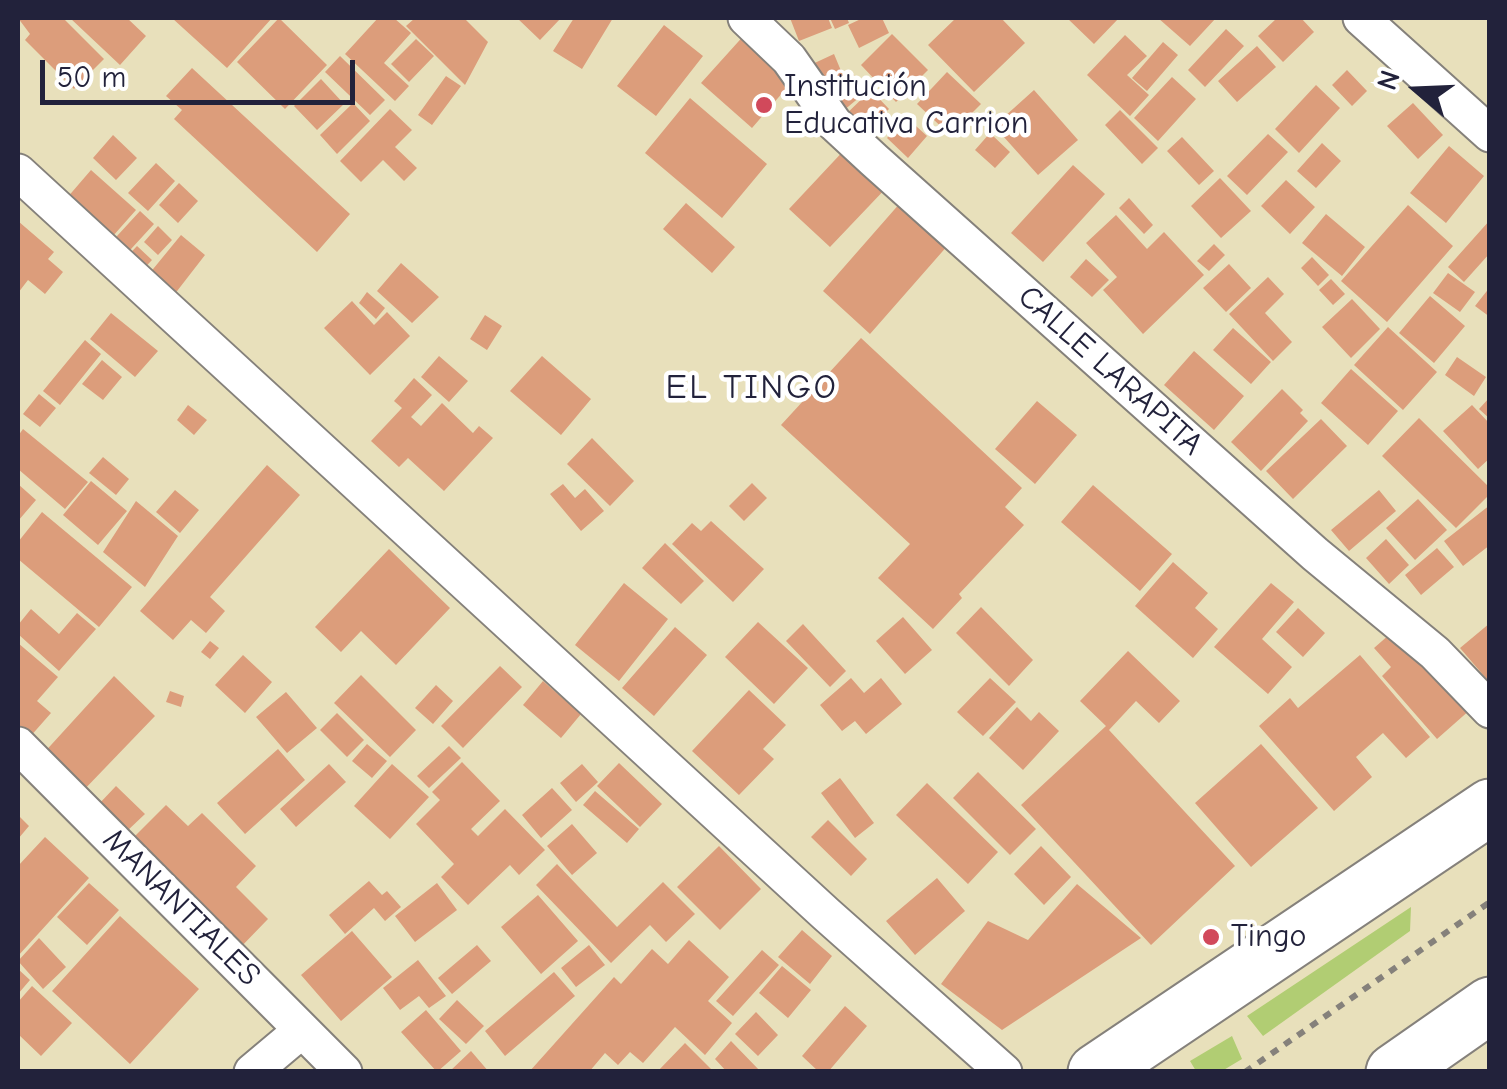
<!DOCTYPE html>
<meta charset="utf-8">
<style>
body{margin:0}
#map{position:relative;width:1507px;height:1089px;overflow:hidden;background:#e8e0bb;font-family:"Comic Neue",sans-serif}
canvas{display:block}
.frame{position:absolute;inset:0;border:20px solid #22223b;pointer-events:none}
.north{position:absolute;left:1367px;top:40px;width:100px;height:100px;-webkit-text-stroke:8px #fff;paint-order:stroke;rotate:289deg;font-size:28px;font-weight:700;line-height:40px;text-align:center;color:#22223b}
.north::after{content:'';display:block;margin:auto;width:35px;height:45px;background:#22223b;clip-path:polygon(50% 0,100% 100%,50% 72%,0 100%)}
.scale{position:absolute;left:40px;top:60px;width:315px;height:45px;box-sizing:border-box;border:5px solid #22223b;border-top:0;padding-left:12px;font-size:30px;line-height:35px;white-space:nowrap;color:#22223b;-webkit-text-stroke:8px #fff;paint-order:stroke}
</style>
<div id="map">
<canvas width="1507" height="1089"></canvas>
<div class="frame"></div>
<div class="north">N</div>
<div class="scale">50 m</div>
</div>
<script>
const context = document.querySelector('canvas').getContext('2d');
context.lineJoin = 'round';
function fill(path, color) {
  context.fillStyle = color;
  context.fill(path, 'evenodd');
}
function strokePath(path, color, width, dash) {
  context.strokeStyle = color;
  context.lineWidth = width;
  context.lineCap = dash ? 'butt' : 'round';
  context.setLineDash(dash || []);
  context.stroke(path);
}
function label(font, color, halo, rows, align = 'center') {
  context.font = font + ' "Comic Neue",sans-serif';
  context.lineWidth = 9;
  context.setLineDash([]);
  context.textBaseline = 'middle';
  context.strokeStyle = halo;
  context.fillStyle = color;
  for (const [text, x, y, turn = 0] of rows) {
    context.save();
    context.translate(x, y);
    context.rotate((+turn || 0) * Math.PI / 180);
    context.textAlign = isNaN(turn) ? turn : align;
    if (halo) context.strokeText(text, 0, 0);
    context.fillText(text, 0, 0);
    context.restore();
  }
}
fill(new Path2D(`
 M 1411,907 L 1410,931 L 1263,1036 L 1247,1016 Z
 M 1232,1036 L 1242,1059 L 1222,1071 L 1196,1071 L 1190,1061 Z`), '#b1cd73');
fill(new Path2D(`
 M 18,18 L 63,18 L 104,59 L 74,89 L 25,40 L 30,34 Z
 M 70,18 L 127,18 L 146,36 L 120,65 Z
 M 172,18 L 272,18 L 227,68 Z
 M 279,18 L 327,65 L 285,109 L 237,62 Z
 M 378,18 L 394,18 L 411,33 L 384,63 L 409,86 L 395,101 L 345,54 Z
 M 415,18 L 464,18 L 488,42 L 465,85 L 406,26 Z
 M 517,18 L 561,18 L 540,40 Z
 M 574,18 L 613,18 L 582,69 L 553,51 Z
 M 790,18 L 828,18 L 832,28 L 799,41 Z
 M 830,18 L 847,18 L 849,23 L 835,29 Z
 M 863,18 L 882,18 L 889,33 L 859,48 L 848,25 Z
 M 956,18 L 1001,18 L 1025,43 L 974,92 L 928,45 Z
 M 1067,18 L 1119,18 L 1094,44 Z
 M 1158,18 L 1216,18 L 1190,46 Z
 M 1277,18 L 1301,18 L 1314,32 L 1283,62 L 1258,36 Z
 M 664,25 L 703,56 L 656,116 L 617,86 Z
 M 1226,29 L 1244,46 L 1205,87 L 1188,70 Z
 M 747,32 L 797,76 L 752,128 L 701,83 Z
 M 892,34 L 928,70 L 896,102 L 861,65 Z
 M 1125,35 L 1147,56 L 1127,75 L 1149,95 L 1130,116 L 1087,75 Z
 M 416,39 L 434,56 L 409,82 L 391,64 Z
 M 1163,42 L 1178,55 L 1147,91 L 1132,78 Z
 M 1257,46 L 1276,67 L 1237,102 L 1218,81 Z
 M 834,54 L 844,78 L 818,91 L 806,67 Z
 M 340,56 L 385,100 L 370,115 L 325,72 Z
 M 192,68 L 350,214 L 317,252 L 174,119 L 182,110 L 166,96 Z
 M 1347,70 L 1367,91 L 1352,106 L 1332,85 Z
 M 947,72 L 981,104 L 950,135 L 917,104 Z
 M 853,74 L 867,91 L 837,116 L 822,99 Z
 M 446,76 L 461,86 L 432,125 L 418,115 Z
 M 1172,77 L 1196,99 L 1158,141 L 1134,118 Z
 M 321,79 L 344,104 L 317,130 L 294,106 Z
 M 1316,85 L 1340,108 L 1299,153 L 1275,129 Z
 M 871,90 L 889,109 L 858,138 L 840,120 Z
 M 1034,90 L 1078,140 L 1038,175 L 994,126 Z
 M 690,98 L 767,164 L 722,218 L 645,153 Z
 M 353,103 L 370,121 L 337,154 L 320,135 Z
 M 1413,103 L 1443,135 L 1418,159 L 1387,126 Z
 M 390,109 L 412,130 L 395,147 L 417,168 L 404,181 L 383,160 L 361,182 L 340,161 Z
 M 1120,110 L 1158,148 L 1142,164 L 1105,125 Z
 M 906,117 L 927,136 L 908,158 L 887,138 Z
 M 990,133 L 1010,152 L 995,168 L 975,150 Z
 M 1268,134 L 1288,152 L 1247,195 L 1227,176 Z
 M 113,135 L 137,158 L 116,180 L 93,158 Z
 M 1182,137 L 1214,171 L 1199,185 L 1167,151 Z
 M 1322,143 L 1341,161 L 1316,188 L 1297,171 Z
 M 848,146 L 889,185 L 830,247 L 789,209 Z
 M 1449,146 L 1484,176 L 1446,223 L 1410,193 Z
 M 156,163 L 175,181 L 148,211 L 128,193 Z
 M 1073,165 L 1105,194 L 1043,262 L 1011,233 Z
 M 91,170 L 136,210 L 105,245 L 60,206 Z
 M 1220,178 L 1251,211 L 1221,238 L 1191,206 Z
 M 1286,180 L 1315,207 L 1290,234 L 1261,206 Z
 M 179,183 L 198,201 L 178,223 L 159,205 Z
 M 1129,198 L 1153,225 L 1144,234 L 1119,208 Z
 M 901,202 L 949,244 L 870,334 L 823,291 Z
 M 686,203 L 735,247 L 712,273 L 663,229 Z
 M 1408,205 L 1453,246 L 1387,322 L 1341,281 Z
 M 140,211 L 154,224 L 120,261 L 106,248 Z
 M 1326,214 L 1365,247 L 1342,276 L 1302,243 Z
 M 1116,215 L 1147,249 L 1164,232 L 1204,275 L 1143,334 L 1103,290 L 1117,277 L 1086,243 Z
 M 1490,220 L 1490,253 L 1464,282 L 1448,267 Z
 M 18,221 L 54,252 L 48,259 L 63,272 L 45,294 L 28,280 L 18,293 Z
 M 158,226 L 172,240 L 158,255 L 144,242 Z
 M 181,235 L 205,255 L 174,295 L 149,274 Z
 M 1214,244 L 1225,255 L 1209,271 L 1197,261 Z
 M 137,246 L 152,260 L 137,276 L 122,262 Z
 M 1312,257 L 1329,275 L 1318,286 L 1301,268 Z
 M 1086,259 L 1109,280 L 1092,297 L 1070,277 Z
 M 401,263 L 439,297 L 412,323 L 377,291 Z
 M 1229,264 L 1251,288 L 1226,312 L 1203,288 Z
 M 1448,273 L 1475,292 L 1460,312 L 1433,293 Z
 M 1268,277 L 1284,294 L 1265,313 L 1292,342 L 1273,361 L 1229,314 Z
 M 1331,279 L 1345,294 L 1333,305 L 1319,290 Z
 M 1490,287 L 1490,317 L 1475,306 Z
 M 367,292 L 385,308 L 376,319 L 359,303 Z
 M 1430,296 L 1465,326 L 1434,363 L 1399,333 Z
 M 1352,299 L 1380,329 L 1351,358 L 1322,327 Z
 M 352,301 L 374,325 L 387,312 L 410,336 L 370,375 L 324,328 Z
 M 111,313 L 158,351 L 135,377 L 90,339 Z
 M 485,315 L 502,326 L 487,350 L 470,339 Z
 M 1388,327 L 1437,372 L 1403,410 L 1354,365 Z
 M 1233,328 L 1271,362 L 1251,384 L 1213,350 Z
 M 861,338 L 1022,488 L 1005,507 L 1024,525 L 959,594 L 962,598 L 933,629 L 878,578 L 910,544 L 781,425 Z
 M 85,340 L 101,354 L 60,405 L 43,391 Z
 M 1194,351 L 1244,396 L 1214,430 L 1164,385 Z
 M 439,356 L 468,381 L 449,402 L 421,377 Z
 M 542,356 L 591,399 L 561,435 L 510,391 Z
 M 1457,357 L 1486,377 L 1474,396 L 1445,375 Z
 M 102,360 L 122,377 L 103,400 L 82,384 Z
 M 1351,369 L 1398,411 L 1368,445 L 1321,403 Z
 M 414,378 L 432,395 L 411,417 L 421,426 L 442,403 L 473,433 L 479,426 L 493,438 L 444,491 L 408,458 L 399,467 L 371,441 L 402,408 L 394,401 Z
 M 1282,389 L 1303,410 L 1300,413 L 1308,421 L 1261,471 L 1231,442 Z
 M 39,394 L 56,408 L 40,427 L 23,414 Z
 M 1490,397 L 1490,419 L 1479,409 Z
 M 1037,401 L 1077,435 L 1035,484 L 995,449 Z
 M 188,405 L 207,420 L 194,435 L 177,420 Z
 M 1472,405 L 1490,424 L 1490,458 L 1478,469 L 1443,431 Z
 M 1419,418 L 1490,488 L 1490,494 L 1456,528 L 1382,456 Z
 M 1321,419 L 1347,446 L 1293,499 L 1266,471 Z
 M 23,429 L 88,482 L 65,509 L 18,469 L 18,436 Z
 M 592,438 L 634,481 L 610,506 L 567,464 Z
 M 103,457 L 129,479 L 116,495 L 89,473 Z
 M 267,465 L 300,495 L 210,597 L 225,611 L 206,633 L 191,620 L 173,640 L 140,611 Z
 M 91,481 L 127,511 L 98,545 L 63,515 Z
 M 752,483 L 767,498 L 744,521 L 729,506 Z
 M 18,484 L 36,500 L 18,521 Z
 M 563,484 L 575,498 L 585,489 L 604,511 L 581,531 L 550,494 Z
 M 1093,485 L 1172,554 L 1140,591 L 1061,522 Z
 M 175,490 L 199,510 L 180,533 L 156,512 Z
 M 1379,490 L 1396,511 L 1349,551 L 1331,530 Z
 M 1418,499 L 1447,530 L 1415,560 L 1386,528 Z
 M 136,501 L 178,536 L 145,587 L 103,552 Z
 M 1490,505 L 1490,545 L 1463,566 L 1444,541 Z
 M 42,512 L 132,587 L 99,627 L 18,559 L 18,542 Z
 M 711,521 L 764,569 L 733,602 L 672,544 L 692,523 L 701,531 Z
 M 1386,539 L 1409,565 L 1389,584 L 1366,558 Z
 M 665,543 L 704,581 L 681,604 L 642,568 Z
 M 1437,548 L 1454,567 L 1421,595 L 1405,575 Z
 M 389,549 L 450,608 L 396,665 L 361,631 L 341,652 L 315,627 Z
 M 1173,562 L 1208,593 L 1195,608 L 1218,629 L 1193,658 L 1135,606 Z
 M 624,583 L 668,619 L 619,681 L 575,645 Z
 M 1271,583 L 1294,602 L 1262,639 L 1292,667 L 1268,694 L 1214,647 Z
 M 981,607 L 1033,660 L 1009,686 L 956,633 Z
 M 1298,608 L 1325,633 L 1303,657 L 1276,632 Z
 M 31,609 L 59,634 L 77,613 L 96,629 L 59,671 L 18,634 L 18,625 Z
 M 903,617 L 932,650 L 905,674 L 876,641 Z
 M 758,622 L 808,668 L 774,704 L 725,657 Z
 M 1490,623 L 1490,683 L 1460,648 Z
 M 803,624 L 846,671 L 830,687 L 786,641 Z
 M 675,627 L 707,655 L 654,716 L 622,688 Z
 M 1398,627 L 1471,709 L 1437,739 L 1382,676 L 1391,667 L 1374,648 Z
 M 210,641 L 219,648 L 210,659 L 201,652 Z
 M 18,643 L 58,677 L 37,701 L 51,713 L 29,738 L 18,728 Z
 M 1128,651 L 1180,701 L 1159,723 L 1136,701 L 1109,730 L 1235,866 L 1151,945 L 1021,805 L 1106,726 L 1080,701 Z
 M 243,655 L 272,682 L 245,713 L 215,685 Z
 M 1360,655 L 1430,737 L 1406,758 L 1383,733 L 1356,757 L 1372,777 L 1334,811 L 1259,726 L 1290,698 L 1298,708 Z
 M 500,666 L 522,687 L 463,748 L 441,726 Z
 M 361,675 L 416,730 L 390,757 L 334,703 Z
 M 114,676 L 155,716 L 80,794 L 41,756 Z
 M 851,678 L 864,693 L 881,678 L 902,704 L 866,734 L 855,721 L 842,731 L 820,705 Z
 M 990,678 L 1016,702 L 983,736 L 957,712 Z
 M 543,681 L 581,714 L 561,738 L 523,705 Z
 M 436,685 L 453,701 L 433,724 L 415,708 Z
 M 749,690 L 786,725 L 763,749 L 774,759 L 739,795 L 692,751 Z
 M 170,691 L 184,696 L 181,707 L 166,702 Z
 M 286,692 L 317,728 L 287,753 L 256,717 Z
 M 1017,707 L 1031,721 L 1039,712 L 1059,731 L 1023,770 L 989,738 Z
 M 337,713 L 364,740 L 347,757 L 320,730 Z
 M 367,744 L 387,761 L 372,778 L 352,761 Z
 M 1261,744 L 1318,808 L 1251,867 L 1195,803 Z
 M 449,746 L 461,758 L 429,788 L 417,776 Z
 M 278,749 L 305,780 L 245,834 L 217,803 Z
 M 462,762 L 500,801 L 471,829 L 478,836 L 505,809 L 545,850 L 519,875 L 510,865 L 468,905 L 441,877 L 454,864 L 416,824 L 440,800 L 432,792 Z
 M 619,763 L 662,804 L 640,827 L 597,786 Z
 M 329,764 L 346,782 L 296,827 L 280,809 Z
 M 392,764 L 429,797 L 390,839 L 354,806 Z
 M 582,764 L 598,782 L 576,802 L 560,783 Z
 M 978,772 L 1036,829 L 1010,855 L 953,798 Z
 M 840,778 L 874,823 L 855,838 L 821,793 Z
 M 927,783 L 998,852 L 968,884 L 896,815 Z
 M 116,786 L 145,814 L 126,832 L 98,805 Z
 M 552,788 L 572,810 L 541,838 L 522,815 Z
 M 595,791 L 639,829 L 627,843 L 583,805 Z
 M 166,805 L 188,826 L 202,813 L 256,866 L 236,887 L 268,919 L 236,952 L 127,844 Z
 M 18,815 L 29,826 L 18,839 Z
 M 828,820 L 867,859 L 851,876 L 811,837 Z
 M 572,824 L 597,853 L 572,875 L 547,846 Z
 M 45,837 L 89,878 L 18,956 L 18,866 Z
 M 719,846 L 761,889 L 720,930 L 677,887 Z
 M 1041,846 L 1071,877 L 1044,905 L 1014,874 Z
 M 557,864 L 617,927 L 663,882 L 695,914 L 666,942 L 650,925 L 611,963 L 536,885 Z
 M 937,878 L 965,911 L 915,955 L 886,921 Z
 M 369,881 L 382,895 L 387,891 L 401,907 L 385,921 L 374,908 L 345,934 L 329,915 Z
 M 89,883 L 119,910 L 87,945 L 57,917 Z
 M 437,883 L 457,910 L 415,942 L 395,916 Z
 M 1077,884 L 1141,938 L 1002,1030 L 941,984 L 988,921 L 1028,940 Z
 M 538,895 L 578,941 L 541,974 L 501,927 Z
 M 120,916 L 199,989 L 130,1064 L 52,991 Z
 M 802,930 L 832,956 L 810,984 L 778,957 Z
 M 352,931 L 392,977 L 341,1021 L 301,975 Z
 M 39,938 L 66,967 L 43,989 L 18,961 Z
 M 689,940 L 729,977 L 708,1001 L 732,1023 L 705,1055 L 675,1027 L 643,1063 L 630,1052 L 618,1065 L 605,1053 L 589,1072 L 529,1072 L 614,977 L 621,984 L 652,949 L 668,964 Z
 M 477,945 L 491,961 L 452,994 L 438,978 Z
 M 589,945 L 605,965 L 576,987 L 561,968 Z
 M 762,950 L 779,965 L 733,1016 L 716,1001 Z
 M 418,960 L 446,996 L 429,1008 L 419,996 L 400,1010 L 383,988 Z
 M 782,966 L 811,990 L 788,1018 L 759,993 Z
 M 18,969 L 30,980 L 18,994 Z
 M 554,972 L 575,996 L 505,1056 L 485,1031 Z
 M 32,986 L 72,1023 L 41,1056 L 18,1034 L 18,1002 Z
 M 457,1000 L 484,1026 L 466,1044 L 439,1019 Z
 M 845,1006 L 867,1026 L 828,1072 L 819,1072 L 802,1056 Z
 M 426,1010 L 461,1051 L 437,1072 L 401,1032 Z
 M 756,1012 L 778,1035 L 758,1056 L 735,1034 Z
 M 731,1041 L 761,1072 L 727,1072 L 715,1059 Z
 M 685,1043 L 714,1072 L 657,1072 Z
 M 471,1051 L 489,1072 L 449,1072 Z`), '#dc9d7b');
const street = new Path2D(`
 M 746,18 L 789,59 L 834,123 L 874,160 L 1315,554 L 1435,653 L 1490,710
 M 1361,18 L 1490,134
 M 18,172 L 826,914 L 1004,1072
 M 18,745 L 344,1072
 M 252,1072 L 302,1030`);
const highway = new Path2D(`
 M 1096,1072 L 1490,807
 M 1394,1072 L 1490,1005`);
strokePath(street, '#85817b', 39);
strokePath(highway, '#85817b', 59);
strokePath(new Path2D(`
 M 1245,1072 L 1490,902`), '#85817b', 6, [8, 8]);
strokePath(street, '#fff', 35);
strokePath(highway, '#fff', 55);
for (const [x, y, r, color] of [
 [764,105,10,"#d1495b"],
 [1211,937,10,"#d1495b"]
]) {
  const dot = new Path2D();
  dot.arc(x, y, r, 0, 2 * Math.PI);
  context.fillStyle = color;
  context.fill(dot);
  strokePath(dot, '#fff', 4);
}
label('32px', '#22223b', '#fff', [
 ["Institución",784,87],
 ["Educativa Carrion",784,124],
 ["Tingo",1231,937]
], 'left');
label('32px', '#22223b', '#fff', [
 ["CALLE LARAPITA",1110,371,42],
 ["MANANTIALES",181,908,45]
]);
context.letterSpacing = '2.5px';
label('35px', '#22223b', '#fff', [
 ["EL TINGO",752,388]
]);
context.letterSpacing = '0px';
</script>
